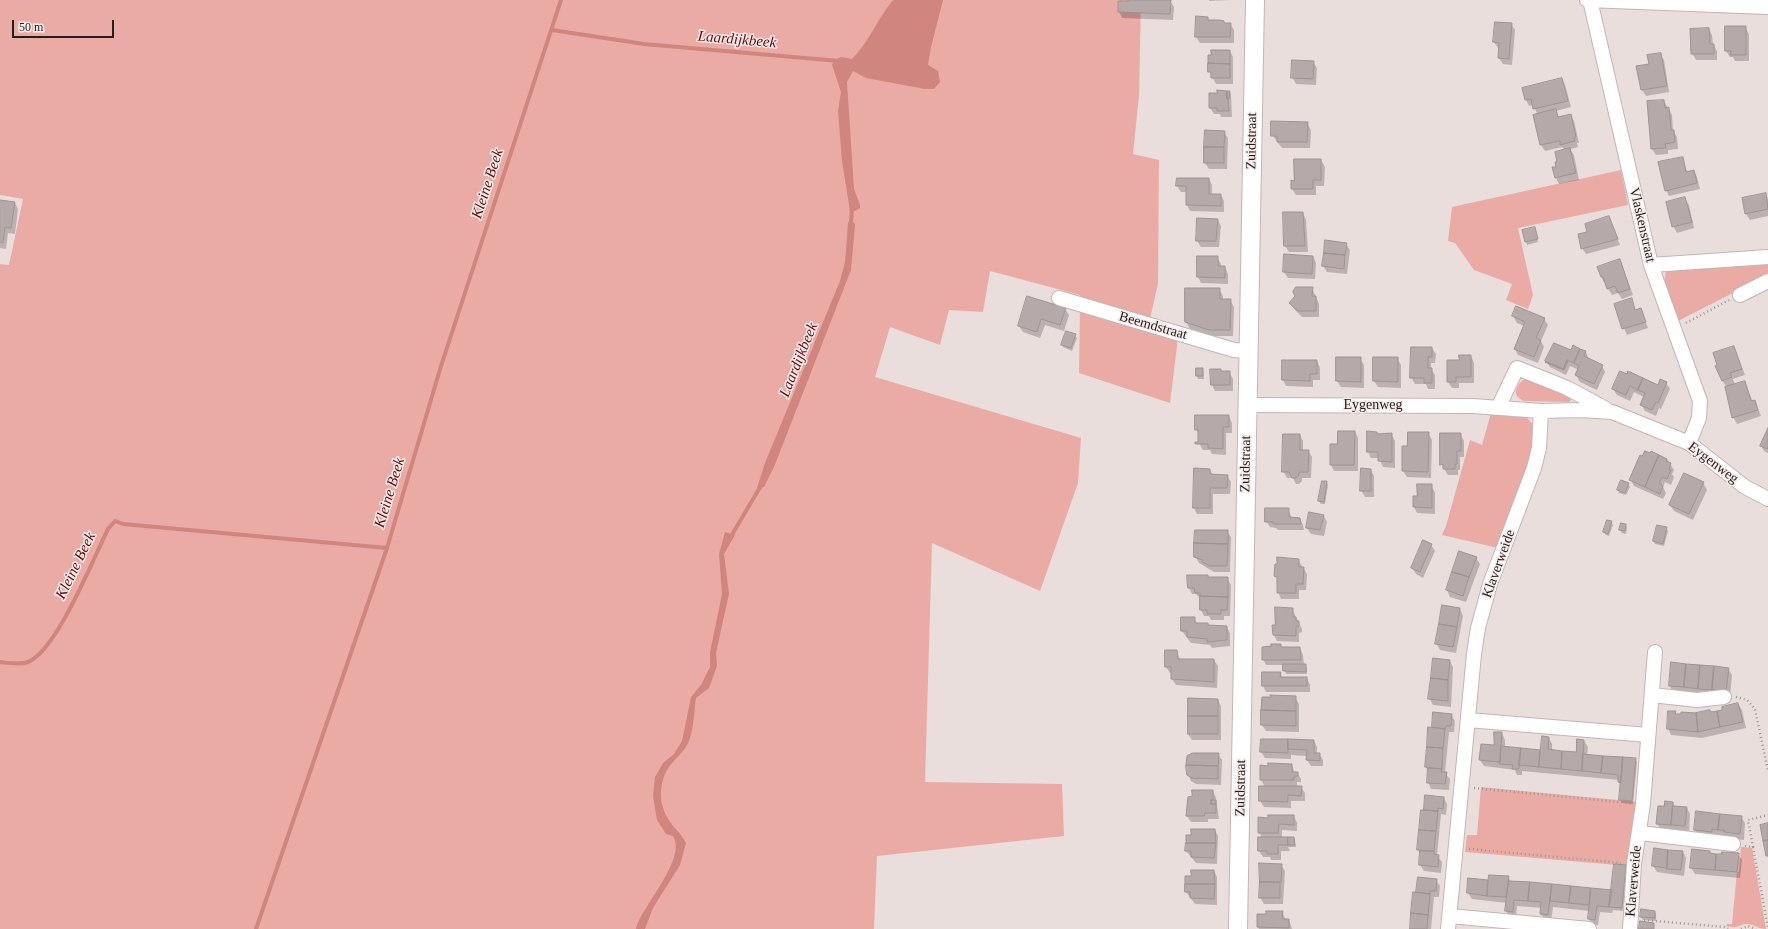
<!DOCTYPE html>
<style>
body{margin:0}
#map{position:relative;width:1768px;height:929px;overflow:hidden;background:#e9dedc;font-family:Georgia,serif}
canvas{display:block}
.scale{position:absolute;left:12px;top:20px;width:102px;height:18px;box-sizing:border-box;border:2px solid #221e1d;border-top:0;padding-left:5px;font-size:12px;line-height:14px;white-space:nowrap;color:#221e1d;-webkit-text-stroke:3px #f7ebea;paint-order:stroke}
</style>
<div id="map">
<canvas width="1768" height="929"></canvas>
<div class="scale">50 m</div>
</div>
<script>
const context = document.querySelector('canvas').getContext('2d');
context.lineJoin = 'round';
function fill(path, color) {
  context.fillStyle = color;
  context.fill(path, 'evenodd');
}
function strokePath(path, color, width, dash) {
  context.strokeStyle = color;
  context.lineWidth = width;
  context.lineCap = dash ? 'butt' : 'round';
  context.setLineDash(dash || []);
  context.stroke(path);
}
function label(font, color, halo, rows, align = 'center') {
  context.font = font + ' Georgia,serif';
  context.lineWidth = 3;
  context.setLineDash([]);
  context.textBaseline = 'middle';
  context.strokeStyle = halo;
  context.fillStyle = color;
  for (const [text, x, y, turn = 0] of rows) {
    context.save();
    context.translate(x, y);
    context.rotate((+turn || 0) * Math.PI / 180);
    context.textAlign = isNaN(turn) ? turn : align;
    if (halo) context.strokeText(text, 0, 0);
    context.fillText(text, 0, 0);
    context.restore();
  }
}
fill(new Path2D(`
 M 0,0 L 1141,0 L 1139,95 L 1133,154 L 1159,160 L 1158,283 L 1150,319 L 1080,301 L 1080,295 L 990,271 L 983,312 L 949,310 L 940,345 L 890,327 L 875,377 L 1081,438 L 1078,483 L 1040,591 L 932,543 L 925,782 L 1062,784 L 1064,836 L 877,856 L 874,929 L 0,929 L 0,264 L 9,265 L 23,199 L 0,195 Z
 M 1621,170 L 1628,205 L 1518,228 L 1533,295 L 1528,309 L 1506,300 L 1512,284 L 1474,270 L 1455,243 L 1448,241 L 1452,207 Z
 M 1768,264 L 1768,275 L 1678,321 L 1664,284 L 1666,270 Z
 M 1080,309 L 1178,338 L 1170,403 L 1079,373 Z
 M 1523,380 L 1528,380 L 1570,398 L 1571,400 L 1569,402 L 1524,401 C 1512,396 1515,387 1523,380 Z
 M 1491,413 L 1525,416 C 1528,419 1533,423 1534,428 C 1538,457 1508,519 1498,548 L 1442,535 L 1446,526 L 1470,440 L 1482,445 Z
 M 1481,787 L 1639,802 L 1629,866 L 1465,852 L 1467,835 L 1477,835 Z
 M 1741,847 L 1752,848 L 1766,929 C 1758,929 1754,924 1747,924 C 1737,925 1739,929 1726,926 L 1727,924 L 1732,924 L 1737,872 L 1739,872 Z`), '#eaaba4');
fill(new Path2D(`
 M 893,0 L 943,0 L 931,47 L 928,65 L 938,71 L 940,82 L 934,89 L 925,89 L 866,78 L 853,71 L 847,82 L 854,189 L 860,205 L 860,208 L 855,211 L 850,211 L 842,161 L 838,111 L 841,92 L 832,65 L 834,60 L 841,57 L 852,59 C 869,42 878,18 893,0 Z
 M 850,219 L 855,224 L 851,270 L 774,467 L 764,487 L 757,488 L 765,463 L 840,281 L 845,262 L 848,223 Z
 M 725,532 L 735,535 L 724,554 L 729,594 L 716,653 L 717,666 L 709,688 L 696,698 C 694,711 694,726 690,738 C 686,752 674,758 667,770 C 661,780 659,797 663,808 C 669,826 679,829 686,843 L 680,865 L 653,908 L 645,929 L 636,929 C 642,905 687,860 673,836 L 666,834 L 657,820 L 653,796 L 655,777 L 663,763 L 674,754 L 682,741 L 691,697 L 701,685 L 710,667 L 710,652 L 722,594 L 719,554 Z`), '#d0867f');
fill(new Path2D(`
 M 1129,0 L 1170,1 L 1174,7 L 1173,20 L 1122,18 L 1119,11 Z
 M 1209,0 L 1230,0 L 1209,1 Z
 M 1207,17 L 1209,21 L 1230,24 L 1234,30 L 1234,43 L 1200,43 L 1196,37 Z
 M 1511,24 L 1515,30 L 1512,65 L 1503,64 L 1499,58 L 1500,49 L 1498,48 L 1494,42 Z
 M 1745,27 L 1749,34 L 1749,61 L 1735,61 L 1733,57 L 1730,57 L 1726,51 Z
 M 1709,29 L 1712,35 L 1713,44 L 1717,51 L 1717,60 L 1696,60 L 1692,53 Z
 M 1230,51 L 1233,57 L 1233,84 L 1216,84 L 1209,71 Z
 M 1660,54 L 1664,60 L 1669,92 L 1646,96 L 1642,90 L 1638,67 L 1650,64 Z
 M 1313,62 L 1317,68 L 1316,85 L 1296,84 L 1292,77 Z
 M 1562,79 L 1565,85 L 1571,107 L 1556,111 L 1559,118 L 1570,115 L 1574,121 L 1579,143 L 1577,143 L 1578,147 L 1570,149 L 1574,155 L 1579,180 L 1559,184 L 1556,178 L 1553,168 L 1557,167 L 1558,162 L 1565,150 L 1562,147 L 1545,151 L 1541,145 L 1534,116 L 1538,115 L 1533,105 L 1529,106 L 1526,100 Z
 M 1229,92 L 1231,94 L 1232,117 L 1221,117 L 1220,114 L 1214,114 L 1210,108 L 1210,94 Z
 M 1664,101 L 1672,115 L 1673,131 L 1677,137 L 1678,149 L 1668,150 L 1668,154 L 1656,155 L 1652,149 L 1648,102 Z
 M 1307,123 L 1311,130 L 1310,148 L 1282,148 L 1272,135 Z
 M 1205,131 L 1224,132 L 1228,138 L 1227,169 L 1209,169 L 1205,163 Z
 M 1682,158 L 1688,173 L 1694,171 L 1697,177 L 1700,189 L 1669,196 L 1666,190 Z
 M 1321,160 L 1325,167 L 1324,186 L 1316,186 L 1316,195 L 1296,195 L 1292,189 L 1294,182 Z
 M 1209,179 L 1212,185 L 1212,195 L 1221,195 L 1224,201 L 1224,212 L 1190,211 L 1187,205 L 1187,192 L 1181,192 L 1177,186 Z
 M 1766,195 L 1768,199 L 1768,216 L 1750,220 L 1746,214 L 1743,199 Z
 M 1685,199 L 1689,205 L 1694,228 L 1677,233 L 1673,226 Z
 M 0,201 L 15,203 L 18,209 L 15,234 L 8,233 L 6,249 L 0,248 Z
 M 1303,213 L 1306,220 L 1308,252 L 1289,252 L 1285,246 Z
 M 1609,217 L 1620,245 L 1586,254 L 1582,248 L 1588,233 Z
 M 1218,220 L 1221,226 L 1219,247 L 1201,247 L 1197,241 Z
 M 1523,231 L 1536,231 L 1538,242 L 1527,245 Z
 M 1346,244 L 1350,250 L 1347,274 L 1327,272 L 1323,266 Z
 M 1313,256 L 1316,263 L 1315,279 L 1288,278 L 1284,272 Z
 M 1198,257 L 1217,257 L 1221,264 L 1221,267 L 1225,267 L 1228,274 L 1228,284 L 1201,283 L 1198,277 Z
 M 1620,260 L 1633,295 L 1622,299 L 1618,293 L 1612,295 L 1601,277 Z
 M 1312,288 L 1319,304 L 1319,317 L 1302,317 L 1294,309 L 1290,303 Z
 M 1219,289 L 1223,296 L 1223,300 L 1230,300 L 1234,307 L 1233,336 L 1213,336 L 1190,329 L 1186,322 Z
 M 1631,300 L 1636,311 L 1641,310 L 1648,328 L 1627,335 L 1615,305 Z
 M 1065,309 L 1069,315 L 1064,331 L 1045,325 L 1040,338 L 1023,332 L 1019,326 Z
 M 1513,316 L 1544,319 L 1548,325 L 1541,341 L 1544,347 L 1538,363 L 1518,355 L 1515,349 L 1524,326 L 1517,323 Z
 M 1075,335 L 1077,338 L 1072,351 L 1063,347 L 1062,345 Z
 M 1734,347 L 1745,375 L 1733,379 L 1735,385 L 1745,382 L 1753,402 L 1755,401 L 1761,416 L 1737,424 L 1733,417 L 1727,388 L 1722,380 L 1718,366 Z
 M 1432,348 L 1436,354 L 1435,363 L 1431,363 L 1431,369 L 1435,375 L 1435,389 L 1428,389 L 1426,384 L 1415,384 L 1411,377 Z
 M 1571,352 L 1586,352 L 1589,360 L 1602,366 L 1605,372 L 1597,390 L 1580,382 L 1576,375 L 1579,370 L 1570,366 L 1566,375 L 1550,367 L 1546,361 Z
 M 1471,356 L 1474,363 L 1474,383 L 1459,383 L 1459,388 L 1452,388 L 1448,382 L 1460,361 Z
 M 1360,358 L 1364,365 L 1364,388 L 1341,387 L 1337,381 Z
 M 1397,358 L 1401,365 L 1401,388 L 1378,387 L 1374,381 Z
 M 1283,361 L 1317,361 L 1320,368 L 1320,380 L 1313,380 L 1313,387 L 1286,386 L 1283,380 Z
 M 1203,369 L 1204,379 L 1198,379 L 1197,376 Z
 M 1222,372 L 1229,372 L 1233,379 L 1233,391 L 1215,391 L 1212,385 Z
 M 1621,372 L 1658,386 L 1666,383 L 1670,389 L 1661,409 L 1659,408 L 1656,416 L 1645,411 L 1641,404 L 1644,397 L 1634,392 L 1630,401 L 1617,395 L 1613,389 Z
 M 1229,416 L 1232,423 L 1232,433 L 1226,433 L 1226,455 L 1212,454 L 1210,450 L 1203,450 L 1199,443 L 1199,434 L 1196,429 Z
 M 1768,430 L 1768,453 L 1765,452 L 1761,446 Z
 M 1355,432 L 1358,438 L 1358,471 L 1334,471 L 1331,465 L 1338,445 Z
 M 1368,432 L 1376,433 L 1378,435 L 1391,434 L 1395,441 L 1395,468 L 1383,467 L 1379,458 L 1371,458 L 1368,452 Z
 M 1428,433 L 1432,440 L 1431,478 L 1407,477 L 1403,471 L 1403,447 L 1408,447 Z
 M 1460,434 L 1464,441 L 1464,457 L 1460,457 L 1460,470 L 1458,470 L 1458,475 L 1448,475 L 1441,464 Z
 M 1300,435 L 1303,441 L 1303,451 L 1308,451 L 1312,457 L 1311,478 L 1302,478 L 1302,481 L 1299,484 L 1296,484 L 1293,478 L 1287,478 L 1283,471 Z
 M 1667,459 L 1674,470 L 1672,474 L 1674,477 L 1671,485 L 1665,482 L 1663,487 L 1666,493 L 1663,499 L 1634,486 L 1631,480 Z
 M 1210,470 L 1213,475 L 1227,476 L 1231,482 L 1230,494 L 1213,494 L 1213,514 L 1197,514 L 1194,508 Z
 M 1371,470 L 1374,476 L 1374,497 L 1365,497 L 1361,490 Z
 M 1327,482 L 1328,485 L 1325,504 L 1321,504 L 1319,501 Z
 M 1703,483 L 1707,490 L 1693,520 L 1674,511 L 1670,505 Z
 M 1628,484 L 1630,487 L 1626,495 L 1619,493 L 1618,490 Z
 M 1431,486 L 1435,492 L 1435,514 L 1417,513 L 1414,507 L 1418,497 Z
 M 1288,509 L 1292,518 L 1300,519 L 1303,525 L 1304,530 L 1278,530 L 1276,528 L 1270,527 L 1266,521 Z
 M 1323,515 L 1327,522 L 1324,536 L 1311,534 L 1307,528 Z
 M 1611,522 L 1613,525 L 1609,536 L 1606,535 L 1604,532 Z
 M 1626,525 L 1627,528 L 1626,534 L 1622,533 L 1620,530 Z
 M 1666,528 L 1668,531 L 1664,546 L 1655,544 L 1654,541 Z
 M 1227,531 L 1231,537 L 1230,572 L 1214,572 L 1199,563 L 1195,556 Z
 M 1431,545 L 1435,551 L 1423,578 L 1416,574 L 1412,568 Z
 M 1459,552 L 1476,558 L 1480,564 L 1466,602 L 1450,597 L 1447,590 Z
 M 1298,560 L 1307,574 L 1306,590 L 1299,590 L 1299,599 L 1281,599 L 1278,592 L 1278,580 L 1276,576 Z
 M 1208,576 L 1209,578 L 1227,578 L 1231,585 L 1230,616 L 1224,616 L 1224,620 L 1211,620 L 1209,616 L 1204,616 L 1201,610 L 1201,599 L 1196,594 L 1192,594 L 1189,588 Z
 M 1443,606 L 1460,609 L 1463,616 L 1456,653 L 1440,650 L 1436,643 Z
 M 1292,609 L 1302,629 L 1302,632 L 1299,633 L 1299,642 L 1277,641 L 1274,635 L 1273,626 L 1276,626 Z
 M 1194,618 L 1197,624 L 1207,624 L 1209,626 L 1226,626 L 1230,633 L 1230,646 L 1212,648 L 1210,645 L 1191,643 L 1182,631 Z
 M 1280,645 L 1282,648 L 1300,648 L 1303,655 L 1304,665 L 1307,668 L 1307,674 L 1286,674 L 1284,665 L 1266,665 L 1263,659 L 1271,647 Z
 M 1177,651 L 1180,660 L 1214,660 L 1218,666 L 1217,688 L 1176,685 L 1172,679 L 1172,673 L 1170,673 L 1166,667 Z
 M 1450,661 L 1453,667 L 1451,707 L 1433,705 L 1430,699 Z
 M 1728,669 L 1732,675 L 1730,697 L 1673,692 L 1670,686 Z
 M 1280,673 L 1283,678 L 1307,678 L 1310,685 L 1310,692 L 1266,692 L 1263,686 Z
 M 1280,696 L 1295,697 L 1299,704 L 1299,732 L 1266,731 L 1262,725 L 1262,698 Z
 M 1218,700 L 1221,706 L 1221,740 L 1192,740 L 1188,734 Z
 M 1738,704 L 1742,710 L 1746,728 L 1702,738 L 1671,735 L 1668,728 L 1675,712 L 1676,715 L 1711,713 L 1724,710 Z
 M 1434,713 L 1451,715 L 1455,721 L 1454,732 L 1449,732 L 1445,773 L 1450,779 L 1449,790 L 1431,789 L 1428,782 L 1429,772 L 1426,767 L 1429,728 L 1433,728 Z
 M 1502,733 L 1505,740 L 1505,747 L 1541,751 L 1549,738 L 1552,744 L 1552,751 L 1576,753 L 1584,741 L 1588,747 L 1587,755 L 1635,759 L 1637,762 L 1633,804 L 1622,803 L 1620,800 L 1621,787 L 1619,780 L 1522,771 L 1522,775 L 1517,775 L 1515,770 L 1484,766 L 1480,760 L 1495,747 Z
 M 1314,741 L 1317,747 L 1317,754 L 1319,754 L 1323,760 L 1323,766 L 1311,766 L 1307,760 L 1307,756 L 1291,755 L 1291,759 L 1265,758 L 1261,752 Z
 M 1218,754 L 1222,760 L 1221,785 L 1196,784 L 1191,781 L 1188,774 Z
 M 1292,765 L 1295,773 L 1297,773 L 1301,779 L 1301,782 L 1297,782 L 1297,787 L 1301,787 L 1305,793 L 1305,801 L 1291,801 L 1291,808 L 1264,807 L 1260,801 L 1265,787 L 1261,780 Z
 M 1213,791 L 1216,798 L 1219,819 L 1208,819 L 1208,822 L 1191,822 L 1187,816 Z
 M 1426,796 L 1444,798 L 1447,804 L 1446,815 L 1441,814 L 1437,856 L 1442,862 L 1441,873 L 1424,871 L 1420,865 L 1421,855 L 1418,850 Z
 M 1673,802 L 1675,807 L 1687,808 L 1690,814 L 1689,832 L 1661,830 L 1657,823 L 1665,807 Z
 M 1294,816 L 1297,823 L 1297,831 L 1282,830 L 1282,838 L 1294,838 L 1296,847 L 1288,847 L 1290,851 L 1281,851 L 1281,860 L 1271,860 L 1270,857 L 1263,857 L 1259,851 L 1262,838 L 1259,832 L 1269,819 Z
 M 1741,817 L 1745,823 L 1744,840 L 1728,838 L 1727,836 L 1698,836 L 1695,829 Z
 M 1215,830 L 1218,836 L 1217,864 L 1196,863 L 1186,851 Z
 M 1655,849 L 1683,852 L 1686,858 L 1684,876 L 1657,872 L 1653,866 Z
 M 1738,854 L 1742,860 L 1740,878 L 1695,874 L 1691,868 L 1722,856 Z
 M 1281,865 L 1285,871 L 1283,904 L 1264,904 L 1260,897 Z
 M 1626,866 L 1627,869 L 1623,911 L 1613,910 L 1612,913 L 1600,912 L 1598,925 L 1592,925 L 1589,918 L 1589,911 L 1553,907 L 1551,921 L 1545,920 L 1541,914 L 1542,908 L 1517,906 L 1516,918 L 1510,917 L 1506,911 L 1507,903 L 1472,899 L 1468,893 L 1469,879 L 1489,881 L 1508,877 L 1511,882 L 1612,891 Z
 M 1214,871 L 1217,877 L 1217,905 L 1195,904 L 1186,892 Z
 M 1419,878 L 1436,880 L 1440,886 L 1439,897 L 1434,897 L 1431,929 L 1411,929 Z
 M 1282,912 L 1286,920 L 1289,920 L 1292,929 L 1259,929 L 1258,927 L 1267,915 Z
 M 1655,912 L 1656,914 L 1656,921 L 1643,920 L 1641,917 Z`), '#0003');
strokePath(new Path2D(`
 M 552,30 L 644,44 L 839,61
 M 851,225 L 852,206
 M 730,538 L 762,484
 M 0,662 C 8,663 19,665 28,662 C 57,650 93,559 108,529 L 115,521 L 123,524 L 387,548 L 441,366 L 561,0
 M 256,929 L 387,548`), '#d0867f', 4);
const building = new Path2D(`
 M 1128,0 L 1171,0 L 1170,14 L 1118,12 L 1118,1 L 1128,1 Z
 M 1196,16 L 1208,17 L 1208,20 L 1220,20 L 1224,21 L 1224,23 L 1231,23 L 1230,37 L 1195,37 Z
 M 1495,22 L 1512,23 L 1509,59 L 1498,58 L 1499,43 L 1493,42 Z
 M 1725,26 L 1746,26 L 1746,55 L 1730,55 L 1731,51 L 1725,51 Z
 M 1709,28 L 1710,44 L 1714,44 L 1714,54 L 1691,54 L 1690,29 Z
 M 1211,50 L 1230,50 L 1230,64 L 1208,63 L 1208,55 L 1211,55 Z
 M 1661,53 L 1667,86 L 1641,90 L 1636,66 L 1649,64 L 1647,55 Z
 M 1292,60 L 1314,61 L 1313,79 L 1291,78 Z
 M 1208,63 L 1230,64 L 1230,78 L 1211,78 L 1211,72 L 1208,72 Z
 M 1562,78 L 1568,101 L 1533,109 L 1531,99 L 1525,100 L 1522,88 Z
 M 1217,90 L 1227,91 L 1229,111 L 1217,111 L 1217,108 L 1209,108 L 1209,93 L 1217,93 Z
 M 1227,91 L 1230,91 L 1229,99 L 1227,99 Z
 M 1664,100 L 1665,108 L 1669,107 L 1671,130 L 1674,130 L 1675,142 L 1665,144 L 1666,148 L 1651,149 L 1647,101 Z
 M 1556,109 L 1558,117 L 1571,114 L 1576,137 L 1574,137 L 1575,141 L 1560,145 L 1560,141 L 1540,145 L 1533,115 Z
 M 1271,121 L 1308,122 L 1307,142 L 1277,142 L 1277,136 L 1271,136 Z
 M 1205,130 L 1225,131 L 1224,147 L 1204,147 Z
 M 1204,147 L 1224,147 L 1224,163 L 1204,163 Z
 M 1570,148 L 1576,173 L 1555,178 L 1552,167 L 1556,167 L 1555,162 L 1557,162 L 1555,152 Z
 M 1683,157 L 1686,172 L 1694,170 L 1697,183 L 1665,191 L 1658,162 Z
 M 1294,159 L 1321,159 L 1321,180 L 1313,180 L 1313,189 L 1291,189 L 1291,180 L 1294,181 Z
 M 1177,178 L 1209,178 L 1209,194 L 1221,194 L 1221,206 L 1186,205 L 1186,186 L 1176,186 Z
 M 1766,193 L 1768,209 L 1745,214 L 1742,198 Z
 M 1685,197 L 1692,222 L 1672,227 L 1666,202 Z
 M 0,200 L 15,202 L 11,228 L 5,227 L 3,243 L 0,242 Z
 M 1283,212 L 1303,212 L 1305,246 L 1284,246 Z
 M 1609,216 L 1618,239 L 1581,249 L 1578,234 L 1587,232 L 1585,224 Z
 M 1197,218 L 1218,219 L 1216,241 L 1196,241 Z
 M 1535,227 L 1538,239 L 1525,242 L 1522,230 Z
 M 1325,240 L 1347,243 L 1345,255 L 1324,253 Z
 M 1324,253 L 1345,255 L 1344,269 L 1322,266 Z
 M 1284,254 L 1313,256 L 1312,274 L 1283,272 Z
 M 1197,256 L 1218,256 L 1218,266 L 1225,266 L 1225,278 L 1197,277 Z
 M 1620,259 L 1630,289 L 1618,293 L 1615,286 L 1607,289 L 1603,277 L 1601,277 L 1597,267 Z
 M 1296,287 L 1313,287 L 1312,296 L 1316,296 L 1316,311 L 1298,311 L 1289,303 L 1295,296 L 1293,292 Z
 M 1185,288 L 1220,288 L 1220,299 L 1231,299 L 1230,330 L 1209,330 L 1185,322 Z
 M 1027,296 L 1066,308 L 1060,325 L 1041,319 L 1037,332 L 1018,326 Z
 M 1632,298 L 1635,310 L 1641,308 L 1646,322 L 1622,329 L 1614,304 Z
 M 1516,306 L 1545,318 L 1536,338 L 1541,340 L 1534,357 L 1514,349 L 1525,322 L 1512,316 Z
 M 1066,331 L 1076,334 L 1071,348 L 1061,345 Z
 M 1554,343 L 1571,350 L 1573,345 L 1580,349 L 1574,363 L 1567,360 L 1563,369 L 1545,361 Z
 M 1734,346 L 1742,369 L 1730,373 L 1732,377 L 1722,381 L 1715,366 L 1717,365 L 1713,353 Z
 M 1411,347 L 1432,347 L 1432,357 L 1428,357 L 1428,368 L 1432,368 L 1432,383 L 1424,383 L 1424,378 L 1410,378 Z
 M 1580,349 L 1586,351 L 1584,356 L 1603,365 L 1594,384 L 1575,375 L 1579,366 L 1574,363 Z
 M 1459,355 L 1471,355 L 1471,377 L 1456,377 L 1456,382 L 1447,382 L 1447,360 L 1459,360 Z
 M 1336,357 L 1361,357 L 1361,382 L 1336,381 Z
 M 1373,357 L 1398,357 L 1398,382 L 1373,381 Z
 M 1282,360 L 1317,360 L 1317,374 L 1310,374 L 1310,381 L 1282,380 Z
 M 1567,360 L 1568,361 L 1564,370 L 1545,362 L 1563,369 Z
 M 1196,368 L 1203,368 L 1203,376 L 1196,376 Z
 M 1210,369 L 1221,369 L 1221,371 L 1230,371 L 1230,385 L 1211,385 Z
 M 1620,371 L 1627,374 L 1628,371 L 1643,378 L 1638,390 L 1630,386 L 1626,395 L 1612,389 Z
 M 1643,378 L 1658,385 L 1660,379 L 1667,382 L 1658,403 L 1656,402 L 1652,410 L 1640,405 L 1645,393 L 1638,390 Z
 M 1745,381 L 1751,401 L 1755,400 L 1758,410 L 1732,418 L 1725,387 Z
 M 1195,415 L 1229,415 L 1229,427 L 1223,427 L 1223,449 L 1208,448 L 1208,444 L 1195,444 L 1195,442 L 1198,442 L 1198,430 L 1195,430 Z
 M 1768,428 L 1768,449 L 1760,446 Z
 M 1338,431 L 1355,431 L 1354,465 L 1330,465 L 1330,444 L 1337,444 Z
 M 1367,431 L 1377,432 L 1377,434 L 1392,433 L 1392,462 L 1378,461 L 1378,452 L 1367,452 Z
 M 1408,432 L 1429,432 L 1428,472 L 1402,471 L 1402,446 L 1407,446 Z
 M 1440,433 L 1461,433 L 1461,451 L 1457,451 L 1457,464 L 1455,464 L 1455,469 L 1443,469 L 1443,464 L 1440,465 Z
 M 1283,434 L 1300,434 L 1300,450 L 1309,450 L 1308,472 L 1299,472 L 1299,475 L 1296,478 L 1292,478 L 1289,472 L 1282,472 Z
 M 1645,451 L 1650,453 L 1651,451 L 1659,455 L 1645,487 L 1629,480 L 1640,455 L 1642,456 Z
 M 1659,455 L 1667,459 L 1666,461 L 1671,463 L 1669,469 L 1671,470 L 1667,479 L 1662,477 L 1659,483 L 1663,486 L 1660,494 L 1645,487 Z
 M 1194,468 L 1210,469 L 1210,474 L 1228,475 L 1227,488 L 1210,488 L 1210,508 L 1193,508 Z
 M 1361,468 L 1371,469 L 1371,491 L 1360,491 Z
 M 1684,473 L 1704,482 L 1689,514 L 1669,505 Z
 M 1621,480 L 1629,483 L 1625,493 L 1617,490 Z
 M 1322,481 L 1327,481 L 1324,502 L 1318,501 Z
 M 1417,484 L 1432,484 L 1432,508 L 1413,507 L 1413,496 L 1417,496 Z
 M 1265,508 L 1289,508 L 1289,517 L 1300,518 L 1301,524 L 1273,524 L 1273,522 L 1265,522 Z
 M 1309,512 L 1324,515 L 1320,530 L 1306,528 Z
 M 1607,520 L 1612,521 L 1608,534 L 1603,532 Z
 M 1621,523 L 1626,524 L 1625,531 L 1619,530 Z
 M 1657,525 L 1667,527 L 1663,544 L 1653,541 Z
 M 1195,530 L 1228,530 L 1228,544 L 1194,543 Z
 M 1423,540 L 1432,544 L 1420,572 L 1411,568 Z
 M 1194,543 L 1228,544 L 1227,566 L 1210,566 L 1202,562 L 1203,560 L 1194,557 Z
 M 1459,551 L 1477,557 L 1469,577 L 1452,572 Z
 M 1277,557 L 1299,559 L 1299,567 L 1304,567 L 1303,584 L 1296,584 L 1296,593 L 1277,593 L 1277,577 L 1274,576 L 1275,564 L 1277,564 Z
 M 1452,572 L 1469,577 L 1463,596 L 1446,590 Z
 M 1187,575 L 1208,575 L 1208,577 L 1228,577 L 1228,597 L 1200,596 L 1200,593 L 1195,593 L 1194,588 L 1188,588 Z
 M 1200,596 L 1228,597 L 1227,610 L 1221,610 L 1221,614 L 1207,614 L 1207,610 L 1200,610 Z
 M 1442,605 L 1460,608 L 1457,627 L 1439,624 Z
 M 1275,607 L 1293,608 L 1293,617 L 1296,617 L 1296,621 L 1299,621 L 1299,626 L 1296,627 L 1296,636 L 1273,635 L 1272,625 L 1275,625 Z
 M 1181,617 L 1195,617 L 1195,623 L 1208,623 L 1208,625 L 1227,626 L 1227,640 L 1207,642 L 1207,639 L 1187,637 L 1187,631 L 1181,631 Z
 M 1439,624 L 1457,627 L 1453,647 L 1435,644 Z
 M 1271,644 L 1281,644 L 1281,647 L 1300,647 L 1301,660 L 1262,660 L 1262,647 L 1271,646 Z
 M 1165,650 L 1177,650 L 1178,659 L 1214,659 L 1214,682 L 1171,679 L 1171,667 L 1165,667 Z
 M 1433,658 L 1450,660 L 1448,680 L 1431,678 Z
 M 1671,662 L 1686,664 L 1684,687 L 1669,686 Z
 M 1283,664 L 1306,664 L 1306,672 L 1283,671 Z
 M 1686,664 L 1700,665 L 1698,689 L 1684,687 Z
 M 1700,665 L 1714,666 L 1712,690 L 1698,689 Z
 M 1714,666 L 1729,668 L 1726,691 L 1712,690 Z
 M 1262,672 L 1281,672 L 1280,677 L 1307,677 L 1307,686 L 1262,686 Z
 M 1431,678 L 1448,680 L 1448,701 L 1428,699 Z
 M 1270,695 L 1296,696 L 1296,711 L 1261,710 L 1262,697 L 1271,697 Z
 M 1188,698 L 1218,699 L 1218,716 L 1188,716 Z
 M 1738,703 L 1743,722 L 1720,727 L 1717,711 L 1722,710 L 1722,707 Z
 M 1261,710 L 1296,711 L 1296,726 L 1261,725 Z
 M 1710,710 L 1711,712 L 1717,711 L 1720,727 L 1698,732 L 1696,713 Z
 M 1668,711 L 1676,711 L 1675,714 L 1681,714 L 1681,712 L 1696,713 L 1698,732 L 1667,729 Z
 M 1433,712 L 1452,714 L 1451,726 L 1446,726 L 1445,729 L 1432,727 Z
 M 1188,716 L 1218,716 L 1218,734 L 1188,734 Z
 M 1428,727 L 1445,729 L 1443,748 L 1427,747 Z
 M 1494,732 L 1502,732 L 1500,762 L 1479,760 L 1481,744 L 1494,745 Z
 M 1542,736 L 1549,737 L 1548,749 L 1562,751 L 1561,769 L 1539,767 Z
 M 1261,739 L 1288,739 L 1288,753 L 1260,752 Z
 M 1288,739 L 1314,740 L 1314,753 L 1320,753 L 1320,761 L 1306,760 L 1307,750 L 1288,749 Z
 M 1577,739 L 1584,740 L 1582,771 L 1561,769 L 1562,751 L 1576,752 Z
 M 1501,746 L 1521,748 L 1519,769 L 1512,769 L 1513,765 L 1500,764 Z
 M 1427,747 L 1443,748 L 1442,769 L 1425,767 Z
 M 1521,748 L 1540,750 L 1539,767 L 1519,765 Z
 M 1193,753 L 1219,753 L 1218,766 L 1186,765 L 1187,756 Z
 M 1583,754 L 1603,756 L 1601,773 L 1582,771 Z
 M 1603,756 L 1623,757 L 1621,783 L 1618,782 L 1618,775 L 1601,773 Z
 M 1623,757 L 1636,758 L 1632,801 L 1619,800 Z
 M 1268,763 L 1292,764 L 1292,772 L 1298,772 L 1298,776 L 1294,776 L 1294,780 L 1260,780 L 1260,765 L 1268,766 Z
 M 1186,765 L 1218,766 L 1218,779 L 1192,778 L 1187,775 Z
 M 1428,768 L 1442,769 L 1441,772 L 1447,772 L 1445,784 L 1427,783 Z
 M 1259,786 L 1302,786 L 1301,796 L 1288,795 L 1288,802 L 1259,801 Z
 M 1192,790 L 1213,790 L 1213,800 L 1211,800 L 1211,804 L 1216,804 L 1216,813 L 1205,813 L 1204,816 L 1186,816 L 1188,797 L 1192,796 Z
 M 1425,795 L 1444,797 L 1443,809 L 1438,808 L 1438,811 L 1424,810 Z
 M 1211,800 L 1216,800 L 1216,804 L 1211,804 Z
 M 1665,801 L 1673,802 L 1671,825 L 1656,824 L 1658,806 L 1664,806 Z
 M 1673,806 L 1687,807 L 1685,826 L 1671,825 Z
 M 1421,810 L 1438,811 L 1436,831 L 1419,830 Z
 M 1696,811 L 1720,814 L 1718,830 L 1712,829 L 1712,832 L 1694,830 Z
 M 1720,814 L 1742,816 L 1740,834 L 1724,832 L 1724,830 L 1718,830 Z
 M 1268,815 L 1294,815 L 1294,825 L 1279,824 L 1278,833 L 1258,833 L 1258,817 L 1268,818 Z
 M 1768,823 L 1768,840 L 1763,841 L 1760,825 Z
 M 1191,829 L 1215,829 L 1216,843 L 1186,843 L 1186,835 L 1191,835 Z
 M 1419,830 L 1436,831 L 1434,851 L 1417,850 Z
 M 1258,837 L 1288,837 L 1288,845 L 1278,845 L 1278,854 L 1267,854 L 1267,851 L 1258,851 Z
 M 1288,837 L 1294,837 L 1295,845 L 1288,845 Z
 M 1768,840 L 1768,856 L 1766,856 L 1763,841 Z
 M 1186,843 L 1216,843 L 1214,858 L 1191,857 L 1191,851 L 1185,851 Z
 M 1654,848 L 1668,850 L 1667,868 L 1652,866 Z
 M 1692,849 L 1710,851 L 1710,853 L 1716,854 L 1715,870 L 1690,868 Z
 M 1668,850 L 1683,851 L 1681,870 L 1667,869 Z
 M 1420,851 L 1434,851 L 1434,854 L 1439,855 L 1438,867 L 1419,865 Z
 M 1722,852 L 1739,853 L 1737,872 L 1715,870 L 1716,854 L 1721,854 Z
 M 1259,863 L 1282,864 L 1281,882 L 1260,882 Z
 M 1614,864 L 1626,865 L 1622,908 L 1609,907 Z
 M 1191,870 L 1214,870 L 1215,884 L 1185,884 L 1185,876 L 1191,876 Z
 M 1489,875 L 1509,876 L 1506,897 L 1487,896 Z
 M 1418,877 L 1437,879 L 1436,891 L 1430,891 L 1430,894 L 1416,892 Z
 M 1468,878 L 1488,880 L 1487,896 L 1467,893 Z
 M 1509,881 L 1530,882 L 1528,901 L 1514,900 L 1513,912 L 1505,911 Z
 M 1260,882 L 1280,882 L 1280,898 L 1259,898 Z
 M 1530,882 L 1552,884 L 1548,915 L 1540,914 L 1541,902 L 1528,901 Z
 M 1185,884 L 1215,884 L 1214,899 L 1190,898 L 1190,892 L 1185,892 Z
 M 1552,884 L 1571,886 L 1569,903 L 1550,901 Z
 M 1571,886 L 1591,888 L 1589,905 L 1569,903 Z
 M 1591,888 L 1612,890 L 1609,907 L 1597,906 L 1595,920 L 1588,919 Z
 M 1413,892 L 1430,894 L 1428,915 L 1411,913 Z
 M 1641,909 L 1655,911 L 1655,918 L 1640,917 Z
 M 1266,911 L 1283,911 L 1282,919 L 1289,919 L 1289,928 L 1257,927 L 1257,914 L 1266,914 Z
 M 1411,913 L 1428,915 L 1427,929 L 1410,929 Z
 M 1640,921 L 1654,923 L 1654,929 L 1639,929 Z`);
fill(building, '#b5aaa9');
strokePath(building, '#9e9492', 1);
const minor = new Path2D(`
 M 1587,0 L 1768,7
 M 1590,0 L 1651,265 L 1700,401 L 1699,418 L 1689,443
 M 1651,265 L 1768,257
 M 1740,295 L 1768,281
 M 1059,298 L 1234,350 L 1248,351
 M 1247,405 L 1473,406 L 1541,411 L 1581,410 L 1612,412 L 1689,443 L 1745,487 L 1768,499
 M 1498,408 L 1517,368 L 1567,388 L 1606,409
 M 1652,695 L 1697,700 L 1724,697
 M 1468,720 L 1648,735
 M 1640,833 L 1733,844
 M 1450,916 L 1589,929
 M 1448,929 L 1474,654 L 1478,628 L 1490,584 L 1534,468 L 1539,448 L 1541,411
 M 1630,929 L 1634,864 L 1643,804 L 1655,652`);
const major = new Path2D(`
 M 1238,929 L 1255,0`);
strokePath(minor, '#c2b6b5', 16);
strokePath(major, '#c2b6b5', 20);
strokePath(new Path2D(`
 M 1686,323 L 1729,300
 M 1736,697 L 1747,700 L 1755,709 L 1768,771
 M 1474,788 L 1630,803
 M 1745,846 L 1753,847 L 1748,820 L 1768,815
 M 1753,847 L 1768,928
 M 1469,849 L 1621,863
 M 1644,920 L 1724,927 L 1728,929
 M 1741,929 L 1748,926 L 1756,929`), '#9e9694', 2.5, [1, 3]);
strokePath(minor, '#fff', 14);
strokePath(major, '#fff', 18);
label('14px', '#221e1d', '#f7ebea', [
 ["Zuidstraat",1252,141,-89],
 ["Vlaskenstraat",1642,225,77],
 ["Beemdstraat",1153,326,16],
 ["Eygenweg",1373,405],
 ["Eygenweg",1713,463,37],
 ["Zuidstraat",1246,464,-89],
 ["Klaverweide",1499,564,-70],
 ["Zuidstraat",1241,788,-89],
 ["Klaverweide",1634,881,-85]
]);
label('italic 15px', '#64080d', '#f7ebea', [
 ["Laardijkbeek",737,40,5],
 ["Kleine Beek",488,184,-72],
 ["Laardijkbeek",799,360,-68],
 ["Kleine Beek",390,493,-73],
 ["Kleine Beek",76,566,-64]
]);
</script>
